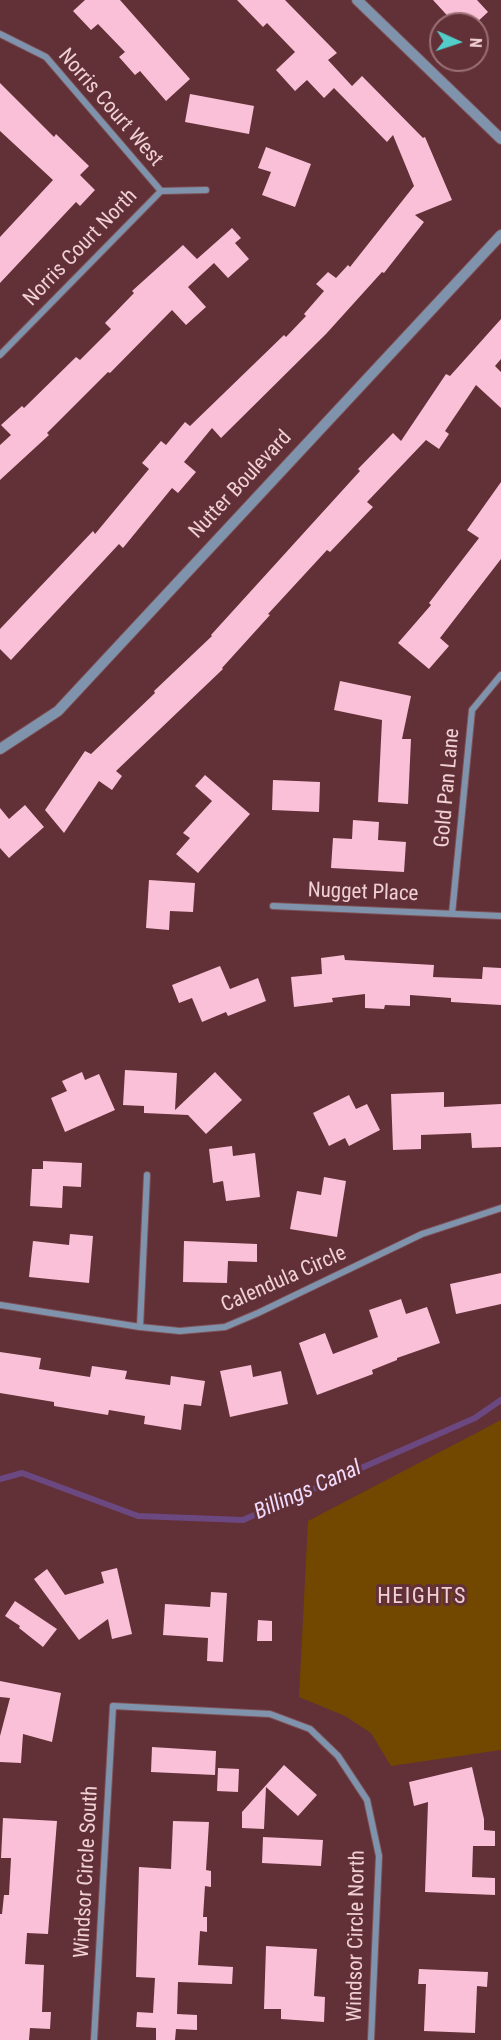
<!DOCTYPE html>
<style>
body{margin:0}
#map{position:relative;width:501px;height:2040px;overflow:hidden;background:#623037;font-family:"Roboto Condensed",sans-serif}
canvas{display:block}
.north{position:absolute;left:429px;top:12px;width:60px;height:60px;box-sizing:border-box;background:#623037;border:2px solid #9b7075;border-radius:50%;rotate:93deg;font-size:16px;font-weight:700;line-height:24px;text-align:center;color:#f0d0d3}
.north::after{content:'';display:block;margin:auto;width:21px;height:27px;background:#53cdc9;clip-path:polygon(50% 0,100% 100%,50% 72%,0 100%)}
</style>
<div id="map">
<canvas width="501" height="2040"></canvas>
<div class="north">N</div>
</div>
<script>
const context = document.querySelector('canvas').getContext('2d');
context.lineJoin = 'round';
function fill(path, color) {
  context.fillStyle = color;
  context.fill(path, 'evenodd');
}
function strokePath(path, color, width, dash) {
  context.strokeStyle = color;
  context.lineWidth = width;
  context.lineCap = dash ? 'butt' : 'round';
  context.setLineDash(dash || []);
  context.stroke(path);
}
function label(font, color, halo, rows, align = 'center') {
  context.font = font + ' "Roboto Condensed",sans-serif';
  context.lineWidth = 6;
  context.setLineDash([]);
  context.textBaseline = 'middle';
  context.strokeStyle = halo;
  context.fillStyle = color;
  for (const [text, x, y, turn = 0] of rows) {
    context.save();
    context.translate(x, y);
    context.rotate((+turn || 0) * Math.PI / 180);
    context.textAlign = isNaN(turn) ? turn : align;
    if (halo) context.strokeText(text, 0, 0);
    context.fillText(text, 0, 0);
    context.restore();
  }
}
fill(new Path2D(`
 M 501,1420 L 501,1750 L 391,1766 L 371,1733 L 345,1716 L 299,1697 L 308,1521 Z`), '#724800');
strokePath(new Path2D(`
 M 0,1479 L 22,1473 L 138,1516 L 243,1520 L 475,1418 L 501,1400`), '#6c4880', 6);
fill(new Path2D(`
 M 85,0 L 120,0 L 190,79 L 166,101 L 140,71 L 135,75 L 119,57 L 125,52 L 98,24 L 91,30 L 73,11 Z
 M 237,0 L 285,0 L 337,53 L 328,60 L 352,86 L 362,76 L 423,138 L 425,137 L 452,200 L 415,215 L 424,222 L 384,273 L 382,272 L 326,334 L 221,438 L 212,428 L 184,462 L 196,472 L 178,493 L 172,488 L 123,548 L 119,544 L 11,660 L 0,649 L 0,629 L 93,531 L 95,534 L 149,469 L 142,463 L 161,441 L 166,445 L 185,422 L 190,426 L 284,335 L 286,337 L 306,316 L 304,314 L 324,291 L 316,284 L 328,272 L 336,278 L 348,265 L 350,267 L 414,186 L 393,135 L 387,142 L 334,88 L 324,98 L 307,80 L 295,91 L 276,70 L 295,52 L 267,23 L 263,27 Z
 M 433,0 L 477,0 L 488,12 L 475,24 L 455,24 Z
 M 0,83 L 54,137 L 56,134 L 89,166 L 80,175 L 95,190 L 80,206 L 76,202 L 0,283 L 0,237 L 53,180 L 0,131 Z
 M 190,94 L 254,106 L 249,134 L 185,122 Z
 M 266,147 L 311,164 L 295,207 L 262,195 L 271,172 L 258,168 Z
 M 232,228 L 241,238 L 235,243 L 249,259 L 228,278 L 214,263 L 188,287 L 206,307 L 186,325 L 172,310 L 110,373 L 108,372 L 47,433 L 49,435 L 0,480 L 0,445 L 11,435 L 1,425 L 22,406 L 24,408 L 76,357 L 80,360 L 111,329 L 105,323 L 134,293 L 132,291 L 183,245 L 197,259 Z
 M 501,319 L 501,359 L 495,366 L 501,372 L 501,408 L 476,385 L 445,431 L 449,434 L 439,449 L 426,440 L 367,502 L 373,507 L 330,552 L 327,550 L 268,614 L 270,615 L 222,668 L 223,669 L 116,771 L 122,776 L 112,790 L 99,781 L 64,833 L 45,810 L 85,751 L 91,754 L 155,693 L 154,691 L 212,636 L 211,635 L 360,471 L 358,469 L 393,433 L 401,441 L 446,374 L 450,376 Z
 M 501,482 L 501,559 L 440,638 L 449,646 L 429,669 L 398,643 L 431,605 L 429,603 L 479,538 L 467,530 Z
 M 340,681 L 411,696 L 402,739 L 411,739 L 408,804 L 378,802 L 382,720 L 334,710 Z
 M 205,775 L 250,814 L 198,873 L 176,854 L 190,838 L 183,833 L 212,801 L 195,786 Z
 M 273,780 L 320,782 L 319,812 L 272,810 Z
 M 25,805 L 44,827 L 9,858 L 0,848 L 0,808 L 9,819 Z
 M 353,820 L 379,822 L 378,840 L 406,842 L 404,872 L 331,868 L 333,838 L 352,839 Z
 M 149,880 L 195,883 L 193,912 L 170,911 L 169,930 L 146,928 Z
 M 344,955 L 345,960 L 434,965 L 433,977 L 482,979 L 483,967 L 501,968 L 501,1005 L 451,1002 L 451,998 L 410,995 L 410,1006 L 385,1005 L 384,1009 L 365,1008 L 365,994 L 332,998 L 333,1002 L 294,1007 L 291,977 L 322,974 L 321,958 Z
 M 220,966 L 230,989 L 258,978 L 266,1001 L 228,1016 L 226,1012 L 202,1022 L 192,998 L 179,1003 L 172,985 Z
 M 125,1070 L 177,1073 L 175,1110 L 215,1072 L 242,1100 L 206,1134 L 188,1115 L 144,1113 L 144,1106 L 123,1105 Z
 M 82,1072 L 85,1080 L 99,1074 L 115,1110 L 65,1132 L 51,1098 L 67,1091 L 62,1081 Z
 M 444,1092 L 444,1107 L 501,1104 L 501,1147 L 472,1148 L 471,1133 L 421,1135 L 421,1149 L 393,1150 L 391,1094 Z
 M 349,1095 L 356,1109 L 367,1104 L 380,1130 L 349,1146 L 345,1138 L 329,1146 L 313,1113 Z
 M 232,1146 L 233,1156 L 255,1153 L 260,1197 L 226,1201 L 223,1181 L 213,1183 L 209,1149 Z
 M 43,1161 L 82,1163 L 81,1187 L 63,1186 L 62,1208 L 30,1206 L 32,1169 L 43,1169 Z
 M 324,1177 L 346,1181 L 337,1237 L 290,1229 L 297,1191 L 321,1195 Z
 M 70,1234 L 93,1236 L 89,1283 L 29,1277 L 33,1241 L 69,1245 Z
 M 184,1241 L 257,1244 L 257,1262 L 228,1261 L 227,1283 L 183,1282 Z
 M 501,1273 L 501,1304 L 456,1314 L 450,1284 Z
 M 401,1299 L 406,1314 L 427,1307 L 440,1343 L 397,1358 L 397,1360 L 372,1370 L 373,1374 L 317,1395 L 299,1343 L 325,1333 L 333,1354 L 378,1337 L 369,1310 Z
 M 0,1352 L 41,1358 L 39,1369 L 90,1377 L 92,1366 L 127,1371 L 125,1379 L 170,1385 L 171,1376 L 205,1381 L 201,1406 L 184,1404 L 181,1430 L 144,1424 L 145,1416 L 109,1410 L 108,1415 L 54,1406 L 54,1402 L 0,1393 Z
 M 251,1365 L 253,1377 L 281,1371 L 288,1404 L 230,1417 L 220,1371 Z
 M 117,1568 L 132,1634 L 112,1639 L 108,1619 L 79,1640 L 34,1579 L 47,1569 L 65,1595 L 104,1583 L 101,1572 Z
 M 211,1592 L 227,1593 L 223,1662 L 207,1661 L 208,1638 L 163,1635 L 165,1604 L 210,1607 Z
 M 15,1601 L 57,1629 L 43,1647 L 19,1628 L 20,1626 L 5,1616 Z
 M 258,1620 L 272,1621 L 272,1641 L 257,1641 Z
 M 0,1681 L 61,1693 L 52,1742 L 23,1734 L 21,1763 L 0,1762 L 0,1736 L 10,1698 L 0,1697 Z
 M 152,1747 L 216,1751 L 215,1775 L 151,1772 Z
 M 284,1765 L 317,1795 L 298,1816 L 266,1787 L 264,1829 L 242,1828 L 242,1812 Z
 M 472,1767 L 484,1819 L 484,1830 L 495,1831 L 495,1846 L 473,1846 L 472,1877 L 495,1878 L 495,1895 L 425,1892 L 428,1802 L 414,1806 L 409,1782 Z
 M 218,1768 L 239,1769 L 238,1792 L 217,1791 Z
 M 3,1818 L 57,1821 L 48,1934 L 27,1933 L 25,1964 L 44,1965 L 42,2012 L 51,2012 L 50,2029 L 30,2028 L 29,2040 L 0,2040 L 0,1914 L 2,1914 L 4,1895 L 9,1895 L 11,1858 L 1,1858 Z
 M 173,1821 L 209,1822 L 206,1870 L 211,1871 L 211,1887 L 205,1886 L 203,1917 L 207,1917 L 207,1932 L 200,1931 L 198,1965 L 233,1967 L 232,1984 L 178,1982 L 177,2014 L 197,2015 L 197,2030 L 176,2029 L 175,2040 L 156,2040 L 156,2028 L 136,2027 L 137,2012 L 153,2013 L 155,1978 L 136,1977 L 139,1867 L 171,1869 Z
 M 263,1837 L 323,1840 L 321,1866 L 262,1863 Z
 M 266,1946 L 317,1949 L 314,1996 L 325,1997 L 324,2022 L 281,2019 L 281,2009 L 264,2009 Z
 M 419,1969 L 488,1972 L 487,1987 L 477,1986 L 475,2033 L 424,2031 L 426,1984 L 418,1984 Z`), '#fac0d7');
const minor = new Path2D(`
 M 0,34 L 46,57 L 161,191
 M 161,191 L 206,190
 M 0,355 L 161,191
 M 273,906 L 501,916
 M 452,914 L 472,710 L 501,675
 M 0,1305 L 140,1327 L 180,1331 L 225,1327 L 258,1313 L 422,1234 L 501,1208
 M 140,1327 L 147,1175
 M 94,2040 L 113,1706 L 270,1714 L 310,1729 L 338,1756 L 367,1800 L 379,1856 L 371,2040`);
const tertiary = new Path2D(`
 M 357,0 L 501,139
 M 0,749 L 58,711 L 501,235`);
strokePath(minor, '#7e5056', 8);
strokePath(tertiary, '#7e5056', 12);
strokePath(minor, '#7f94ac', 6);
strokePath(tertiary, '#7f94ac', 10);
label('21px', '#f0d0d3', '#623037', [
 ["Norris Court West",110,108,49],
 ["Norris Court North",81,248,-46],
 ["Nutter Boulevard",241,485,-47],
 ["Gold Pan Lane",448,788,-85],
 ["Nugget Place",363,893,2],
 ["Calendula Circle",284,1280,-24],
 ["Windsor Circle South",87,1872,-87],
 ["Windsor Circle North",357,1936,-89]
]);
label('italic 22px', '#f0dbfd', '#623037', [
 ["Billings Canal",308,1491,-24]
]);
context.letterSpacing = '1.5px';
label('22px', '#f0d0d3', '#623037', [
 ["HEIGHTS",422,1597]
]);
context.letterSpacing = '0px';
</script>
